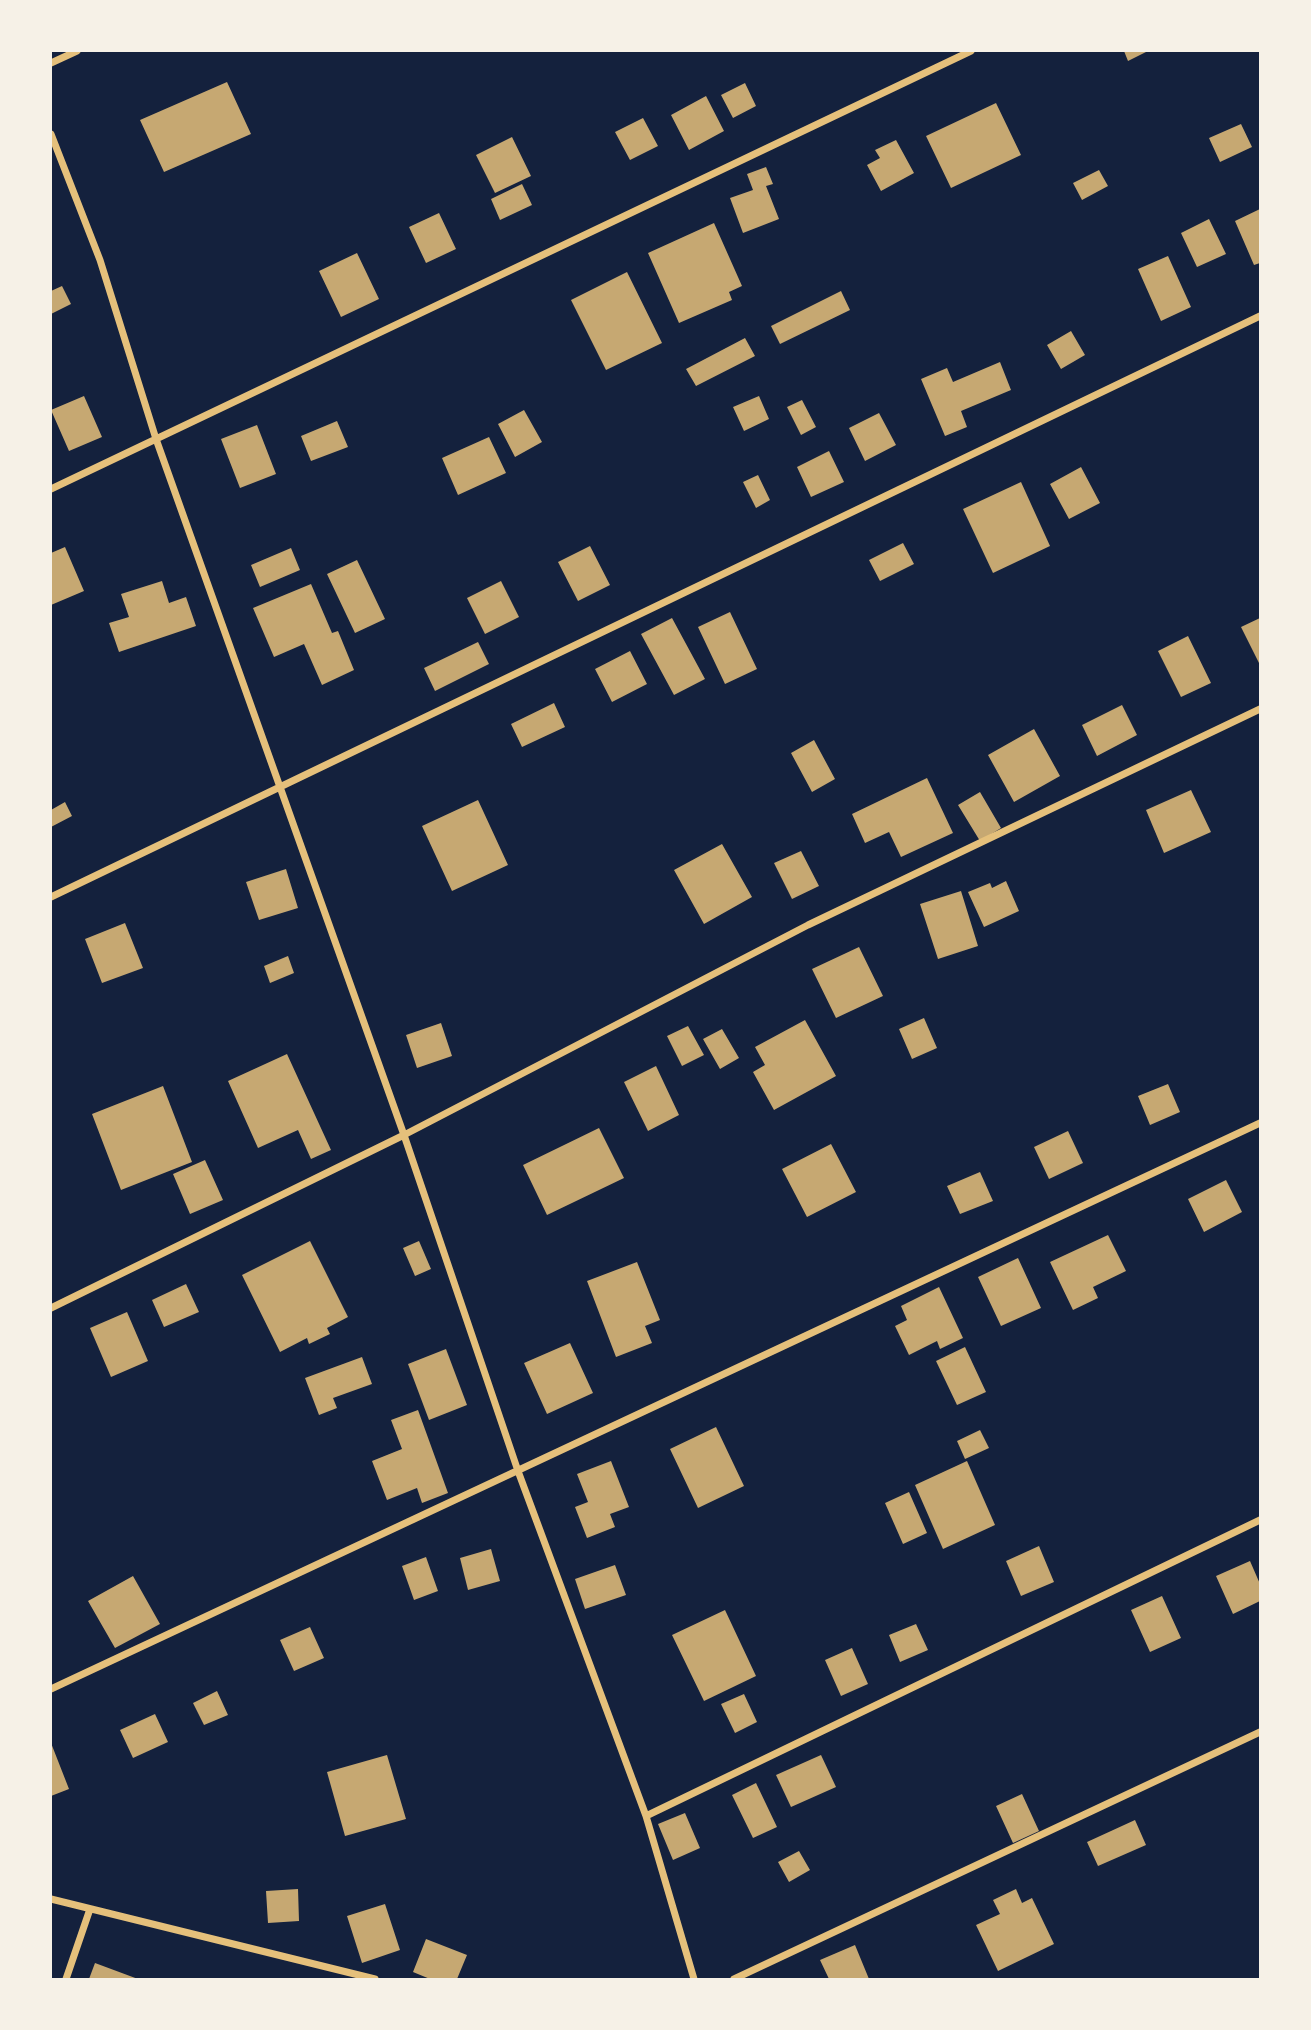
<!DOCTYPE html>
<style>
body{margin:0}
#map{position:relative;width:1311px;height:2030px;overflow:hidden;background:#14213d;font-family:Lato,sans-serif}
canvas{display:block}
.frame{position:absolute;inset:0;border:52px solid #f6f1e7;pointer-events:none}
</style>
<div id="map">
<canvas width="1311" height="2030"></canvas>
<div class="frame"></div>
</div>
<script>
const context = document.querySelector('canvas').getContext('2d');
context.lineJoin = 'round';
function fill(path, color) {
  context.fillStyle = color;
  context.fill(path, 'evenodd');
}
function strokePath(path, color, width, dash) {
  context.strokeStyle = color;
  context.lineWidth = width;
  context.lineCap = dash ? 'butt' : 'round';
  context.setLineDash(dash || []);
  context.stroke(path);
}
fill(new Path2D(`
 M 1124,51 L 1148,51 L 1128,61 Z
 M 227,82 L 251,134 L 164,172 L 140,120 Z
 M 745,83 L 756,106 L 733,118 L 721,95 Z
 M 706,96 L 724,131 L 689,150 L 671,115 Z
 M 996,103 L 1021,155 L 951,188 L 926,136 Z
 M 643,118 L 658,146 L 630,160 L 615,132 Z
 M 1241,124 L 1252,147 L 1220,162 L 1209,138 Z
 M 512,137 L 531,176 L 495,193 L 476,155 Z
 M 896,140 L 914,173 L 881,191 L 867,165 L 880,158 L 875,150 Z
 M 766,167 L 773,184 L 766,186 L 779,219 L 743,233 L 730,198 L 753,190 L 747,174 Z
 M 1099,170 L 1108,186 L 1082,200 L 1073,183 Z
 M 522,184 L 532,205 L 500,220 L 491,199 Z
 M 1260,209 L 1260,263 L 1254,265 L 1235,221 Z
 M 439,213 L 456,249 L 426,263 L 409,227 Z
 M 1209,219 L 1226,254 L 1197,267 L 1181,233 Z
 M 714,223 L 742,286 L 729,292 L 732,300 L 679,323 L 648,253 Z
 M 357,253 L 379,299 L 341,317 L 319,271 Z
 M 1168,256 L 1191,307 L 1161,321 L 1138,269 Z
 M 627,272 L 662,343 L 606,370 L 571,300 Z
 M 62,286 L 71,304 L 51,314 L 51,291 Z
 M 841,291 L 850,310 L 780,344 L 771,326 Z
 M 1071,331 L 1085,355 L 1061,369 L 1047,345 Z
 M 745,338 L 755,356 L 696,386 L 686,369 Z
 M 1000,362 L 1011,390 L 961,411 L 967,427 L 945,436 L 921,379 L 947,368 L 953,382 Z
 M 84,396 L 102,437 L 69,451 L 51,410 Z
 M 759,396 L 769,419 L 744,431 L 733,407 Z
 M 802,400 L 816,427 L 801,435 L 787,407 Z
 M 524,410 L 542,442 L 515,457 L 498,424 Z
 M 879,413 L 896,445 L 865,461 L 849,428 Z
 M 337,421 L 348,447 L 311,461 L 301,436 Z
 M 257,425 L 276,474 L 240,488 L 221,439 Z
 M 489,437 L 506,473 L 458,495 L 442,458 Z
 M 829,451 L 844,482 L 811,497 L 797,467 Z
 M 1081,467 L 1100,503 L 1069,519 L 1050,484 Z
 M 758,475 L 770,500 L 756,508 L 743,482 Z
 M 1021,482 L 1050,546 L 993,573 L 963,509 Z
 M 903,543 L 914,564 L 880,581 L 869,560 Z
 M 590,546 L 610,585 L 578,601 L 558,562 Z
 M 65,547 L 84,591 L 51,605 L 51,553 Z
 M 291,548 L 300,570 L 260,587 L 251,565 Z
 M 357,560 L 385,619 L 355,633 L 327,574 Z
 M 162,581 L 169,603 L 186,597 L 196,626 L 119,652 L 109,623 L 129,617 L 121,594 Z
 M 501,581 L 519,617 L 485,634 L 467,598 Z
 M 311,584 L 332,633 L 338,631 L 354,670 L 322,685 L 304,644 L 274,657 L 253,608 Z
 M 730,612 L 757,669 L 725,684 L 698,627 Z
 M 672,618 L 705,679 L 674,695 L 641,634 Z
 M 1260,618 L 1260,665 L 1241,627 Z
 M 1188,636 L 1211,683 L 1181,697 L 1158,651 Z
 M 478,642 L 489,664 L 435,691 L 424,668 Z
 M 630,651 L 647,684 L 612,702 L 595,669 Z
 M 554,703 L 565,727 L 522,747 L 511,724 Z
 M 1122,705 L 1137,735 L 1097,756 L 1082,725 Z
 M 1034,729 L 1060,776 L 1014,802 L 988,755 Z
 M 814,740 L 835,779 L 812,792 L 791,753 Z
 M 927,778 L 953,833 L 901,857 L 889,832 L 865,843 L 852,814 Z
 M 1191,790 L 1211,832 L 1164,853 L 1146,810 Z
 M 980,792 L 1001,828 L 980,841 L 958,805 Z
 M 478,800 L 508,865 L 452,891 L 422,826 Z
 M 65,802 L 72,816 L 51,827 L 51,810 Z
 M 722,844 L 752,897 L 704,924 L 674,870 Z
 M 801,851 L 819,886 L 792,899 L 774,863 Z
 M 286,869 L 298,908 L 259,920 L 246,882 Z
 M 1006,881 L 1019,911 L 984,927 L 968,892 L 990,883 L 992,888 Z
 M 961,891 L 978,946 L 938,959 L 920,904 Z
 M 125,923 L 143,968 L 102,983 L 85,939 Z
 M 859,947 L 883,996 L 836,1018 L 812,969 Z
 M 288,956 L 294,973 L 270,983 L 264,966 Z
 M 924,1018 L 937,1048 L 912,1059 L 899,1029 Z
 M 805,1020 L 836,1076 L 774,1110 L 753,1072 L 765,1065 L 755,1047 Z
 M 441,1023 L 452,1056 L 417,1068 L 406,1035 Z
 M 688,1026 L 704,1055 L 682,1066 L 667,1036 Z
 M 722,1029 L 739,1058 L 720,1069 L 703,1039 Z
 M 287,1054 L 331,1150 L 311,1159 L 298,1130 L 258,1148 L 228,1081 Z
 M 656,1066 L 679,1115 L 648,1131 L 624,1082 Z
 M 1168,1084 L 1180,1112 L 1150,1125 L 1138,1096 Z
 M 163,1086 L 192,1162 L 121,1190 L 92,1114 Z
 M 599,1128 L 624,1178 L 547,1215 L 523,1165 Z
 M 1068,1131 L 1083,1163 L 1049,1179 L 1034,1147 Z
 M 831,1144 L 856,1192 L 807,1217 L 782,1169 Z
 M 205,1160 L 223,1200 L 190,1214 L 173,1174 Z
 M 980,1172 L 993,1201 L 960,1214 L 947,1186 Z
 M 1226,1180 L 1242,1212 L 1204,1232 L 1188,1199 Z
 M 1108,1235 L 1126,1271 L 1093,1287 L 1098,1298 L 1073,1310 L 1050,1262 Z
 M 310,1241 L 348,1317 L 327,1328 L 330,1334 L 309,1344 L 307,1338 L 280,1352 L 242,1275 Z
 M 419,1241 L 431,1269 L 415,1276 L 403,1248 Z
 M 1018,1258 L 1041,1308 L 1001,1326 L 978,1277 Z
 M 637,1262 L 660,1320 L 645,1326 L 652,1343 L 616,1357 L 587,1281 Z
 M 186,1284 L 199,1312 L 164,1327 L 152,1300 Z
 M 939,1287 L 963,1338 L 940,1349 L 937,1341 L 909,1355 L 895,1326 L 907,1320 L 901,1306 Z
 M 127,1312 L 148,1361 L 111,1377 L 90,1328 Z
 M 570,1343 L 593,1393 L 547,1414 L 524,1363 Z
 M 965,1347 L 986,1392 L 957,1405 L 936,1361 Z
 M 446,1349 L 467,1405 L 429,1420 L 408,1364 Z
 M 362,1357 L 372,1384 L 333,1398 L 337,1408 L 319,1415 L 305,1378 Z
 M 418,1410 L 448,1493 L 422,1503 L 417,1488 L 387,1500 L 372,1461 L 402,1449 L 391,1420 Z
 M 716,1427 L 744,1486 L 698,1508 L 670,1449 Z
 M 980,1430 L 989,1448 L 965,1459 L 957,1441 Z
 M 611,1461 L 629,1507 L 610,1514 L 615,1527 L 587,1538 L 575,1507 L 588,1502 L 577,1474 Z
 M 967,1461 L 995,1525 L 943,1549 L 915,1485 Z
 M 909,1492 L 927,1533 L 903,1544 L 885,1503 Z
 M 1039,1546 L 1054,1582 L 1021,1596 L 1006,1561 Z
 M 491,1549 L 500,1581 L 468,1590 L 460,1558 Z
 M 426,1557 L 438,1591 L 414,1600 L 402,1566 Z
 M 1250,1561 L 1260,1584 L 1260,1601 L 1233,1614 L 1216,1576 Z
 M 615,1565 L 626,1595 L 585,1609 L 575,1579 Z
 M 133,1576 L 160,1624 L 115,1648 L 88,1601 Z
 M 1162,1596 L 1181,1638 L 1150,1652 L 1131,1610 Z
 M 725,1610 L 756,1676 L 704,1701 L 672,1635 Z
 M 916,1624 L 928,1650 L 900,1662 L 889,1635 Z
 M 310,1627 L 324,1658 L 294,1671 L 280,1640 Z
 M 852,1648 L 868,1684 L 841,1696 L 825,1660 Z
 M 217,1691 L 228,1715 L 204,1725 L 193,1703 Z
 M 744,1694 L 757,1722 L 735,1733 L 721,1704 Z
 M 155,1714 L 168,1742 L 133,1758 L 120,1730 Z
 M 51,1743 L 69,1789 L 51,1796 Z
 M 387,1755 L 406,1819 L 345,1836 L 327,1772 Z
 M 821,1755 L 836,1787 L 791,1807 L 776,1775 Z
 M 756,1783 L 777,1827 L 753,1838 L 732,1795 Z
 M 1022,1794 L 1039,1831 L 1013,1843 L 996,1806 Z
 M 685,1813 L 700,1848 L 673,1860 L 658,1824 Z
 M 1135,1820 L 1146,1845 L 1098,1866 L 1087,1842 Z
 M 799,1851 L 810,1870 L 789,1882 L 778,1862 Z
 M 298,1889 L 299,1921 L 268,1923 L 266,1891 Z
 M 1016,1889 L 1022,1903 L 1032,1898 L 1054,1944 L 998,1971 L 976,1925 L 1000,1914 L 993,1900 Z
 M 385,1904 L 400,1950 L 362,1963 L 347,1916 Z
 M 426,1939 L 467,1955 L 457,1979 L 430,1979 L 413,1972 Z
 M 855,1945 L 869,1979 L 829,1979 L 820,1960 Z
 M 95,1963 L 138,1979 L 89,1979 Z`), '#c6a872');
strokePath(new Path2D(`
 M 51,63 L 77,51
 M 51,134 L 100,260 L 156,439 L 404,1135 L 518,1471 L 646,1816 L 694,1979
 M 51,489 L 971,51
 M 51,897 L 1260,316
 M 51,1308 L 404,1135 L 808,925 L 1260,709
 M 51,1689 L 1260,1123
 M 646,1816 L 1260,1520
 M 51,1899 L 375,1979
 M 66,1979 L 90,1909
 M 734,1979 L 1260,1732`), '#e5c07b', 7);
</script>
